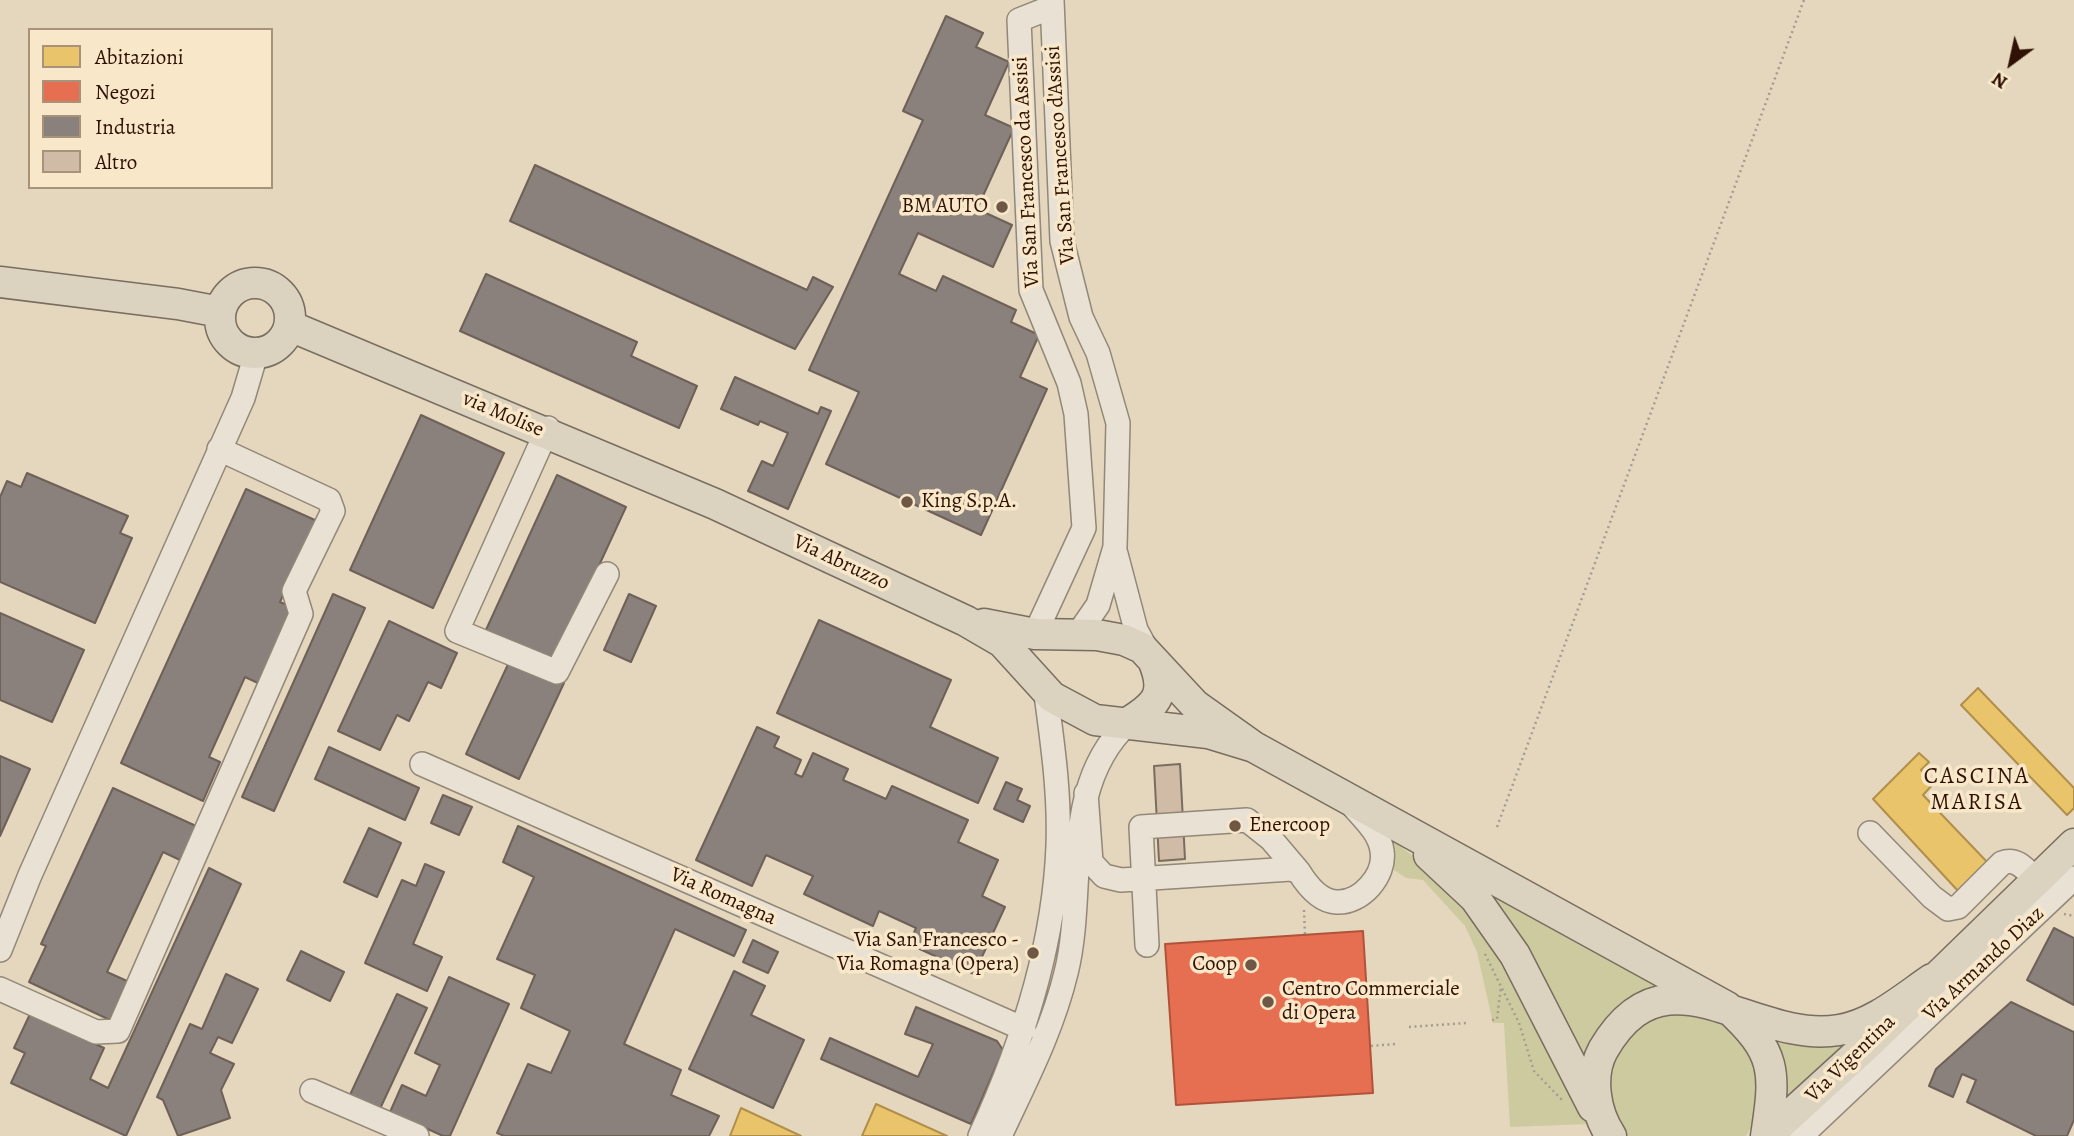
<!DOCTYPE html>
<style>
body{margin:0}
#map{position:relative;width:2074px;height:1136px;overflow:hidden;background:#e4d7bd;font-family:Alegreya,serif}
canvas{display:block}
.legend{position:absolute;left:28px;top:28px;width:245px;height:161px;box-sizing:border-box;background:#f8e8c9;border:2px solid #a8927a;margin:0;padding:9px 12px;list-style:none;font-size:21px;color:#2f1204}
.legend li{display:flex;align-items:center;gap:14px;height:35px}
.legend b{width:35px;border:2px solid #a8927a}
.north{position:absolute;left:1976px;top:28px;width:70px;height:70px;-webkit-text-stroke:5px #f8e8c9;paint-order:stroke;rotate:213deg;font-size:19px;font-weight:700;line-height:28px;text-align:center;color:#2f1204}
.north::after{content:'';display:block;margin:auto;width:24px;height:32px;background:#2f1204;clip-path:polygon(50% 0,100% 100%,50% 72%,0 100%)}
</style>
<div id="map">
<canvas width="2074" height="1136"></canvas>
<ul class="legend">
<li><b style="height:19px;background:#e9c46a"></b>Abitazioni</li>
<li><b style="height:19px;background:#e76f51"></b>Negozi</li>
<li><b style="height:19px;background:#8a817c"></b>Industria</li>
<li><b style="height:19px;background:#cfbba6"></b>Altro</li>
</ul>
<div class="north">N</div>
</div>
<script>
const context = document.querySelector('canvas').getContext('2d');
context.lineJoin = 'round';
function fill(path, color) {
  context.fillStyle = color;
  context.fill(path, 'evenodd');
}
function strokePath(path, color, width, dash) {
  context.strokeStyle = color;
  context.lineWidth = width;
  context.lineCap = dash ? 'butt' : 'round';
  context.setLineDash(dash || []);
  context.stroke(path);
}
function label(font, color, halo, rows, align = 'center') {
  context.font = font + ' Alegreya,serif';
  context.lineWidth = 7;
  context.setLineDash([]);
  context.textBaseline = 'middle';
  context.strokeStyle = halo;
  context.fillStyle = color;
  for (const [text, x, y, turn = 0] of rows) {
    context.save();
    context.translate(x, y);
    context.rotate((+turn || 0) * Math.PI / 180);
    context.textAlign = isNaN(turn) ? turn : align;
    if (halo) context.strokeText(text, 0, 0);
    context.fillText(text, 0, 0);
    context.restore();
  }
}
fill(new Path2D(`
 M 1391,839 L 1443,879 L 1496,954 L 1550,1058 L 1589,1124 L 1510,1127 L 1504,1023 L 1493,1023 L 1477,952 L 1465,926 L 1423,880 L 1406,878 L 1394,870 Z
 M 1464,869 L 1679,989 L 1588,1065 Z
 M 1669,1011 L 1721,1018 L 1757,1055 L 1762,1107 L 1746,1136 L 1625,1136 C 1594,1078 1607,1036 1669,1011 Z
 M 1773,1036 L 1858,1041 L 1787,1108 Z`), '#cecaa0');
const homes = new Path2D(`
 M 1978,688 L 2074,788 L 2074,808 L 2067,815 L 1961,705 Z
 M 1919,753 L 1929,762 L 1921,770 L 1934,783 L 1923,795 L 1990,865 L 1959,892 L 1873,799 Z
 M 876,1104 L 947,1136 L 862,1136 Z
 M 741,1108 L 801,1136 L 730,1136 Z`);
fill(homes, '#e9c46a');
strokePath(homes, '#b18f4b', 2);
const shops = new Path2D(`
 M 1363,931 L 1373,1093 L 1176,1105 L 1165,944 Z`);
fill(shops, '#e76f51');
strokePath(shops, '#b0533a', 2);
const industry = new Path2D(`
 M 946,16 L 983,33 L 976,47 L 1009,62 L 985,115 L 1014,128 L 977,209 L 1012,225 L 993,267 L 918,233 L 899,274 L 936,291 L 943,276 L 1016,310 L 1011,322 L 1039,335 L 1020,377 L 1047,389 L 981,535 L 826,464 L 859,392 L 809,370 L 923,120 L 903,111 Z
 M 535,165 L 807,290 L 813,277 L 833,287 L 795,349 L 510,221 Z
 M 486,274 L 637,342 L 631,356 L 697,386 L 679,428 L 460,331 Z
 M 735,377 L 818,414 L 821,407 L 831,411 L 788,509 L 748,491 L 762,461 L 773,466 L 788,433 L 760,421 L 758,425 L 721,409 Z
 M 421,415 L 504,453 L 433,608 L 350,570 Z
 M 27,473 L 128,516 L 120,533 L 132,538 L 95,623 L 0,582 L 0,497 L 7,481 L 21,487 Z
 M 557,475 L 626,507 L 554,663 L 485,632 Z
 M 246,489 L 317,521 L 280,602 L 292,607 L 258,683 L 245,677 L 209,757 L 220,762 L 203,801 L 121,763 Z
 M 333,594 L 365,608 L 274,811 L 242,797 Z
 M 629,594 L 656,606 L 631,662 L 604,650 Z
 M 0,613 L 84,650 L 52,722 L 0,700 Z
 M 819,620 L 951,680 L 930,727 L 998,758 L 978,803 L 777,713 Z
 M 389,621 L 457,653 L 441,688 L 428,682 L 409,721 L 397,715 L 380,750 L 338,731 Z
 M 511,658 L 564,683 L 519,779 L 466,754 Z
 M 757,727 L 779,737 L 774,747 L 801,760 L 795,774 L 802,777 L 813,753 L 848,769 L 843,780 L 886,799 L 892,786 L 968,820 L 958,842 L 998,860 L 982,896 L 1005,907 L 974,974 L 909,944 L 916,928 L 879,911 L 873,926 L 804,894 L 813,876 L 766,855 L 752,886 L 696,860 Z
 M 329,747 L 419,788 L 405,820 L 315,779 Z
 M 0,756 L 30,769 L 0,836 Z
 M 1006,782 L 1022,789 L 1017,800 L 1030,806 L 1023,822 L 994,809 Z
 M 113,788 L 196,826 L 180,860 L 163,852 L 107,972 L 127,981 L 110,1020 L 29,982 L 46,946 L 41,944 Z
 M 443,795 L 472,807 L 459,835 L 431,823 Z
 M 518,826 L 746,930 L 734,956 L 675,929 L 624,1044 L 681,1070 L 671,1095 L 719,1116 L 709,1136 L 504,1136 L 497,1133 L 528,1064 L 551,1073 L 570,1031 L 521,1008 L 535,975 L 497,959 L 534,877 L 503,862 Z
 M 369,828 L 401,843 L 377,897 L 344,882 Z
 M 425,864 L 444,872 L 413,944 L 442,957 L 427,991 L 365,963 L 402,880 L 416,886 Z
 M 209,868 L 241,884 L 126,1136 L 11,1083 L 25,1053 L 14,1048 L 30,1014 L 104,1048 L 90,1079 L 108,1088 Z
 M 2054,928 L 2074,938 L 2074,1005 L 2027,980 Z
 M 753,940 L 778,952 L 768,973 L 743,962 Z
 M 301,951 L 344,972 L 330,1001 L 287,980 Z
 M 734,971 L 765,986 L 751,1015 L 804,1040 L 773,1108 L 689,1069 Z
 M 226,974 L 258,989 L 232,1043 L 218,1037 L 210,1053 L 234,1064 L 221,1090 L 230,1118 L 178,1136 L 163,1100 L 157,1097 L 190,1024 L 202,1029 Z
 M 449,977 L 509,1004 L 450,1136 L 443,1136 L 390,1112 L 402,1085 L 426,1096 L 440,1065 L 415,1053 Z
 M 397,994 L 427,1008 L 379,1111 L 349,1097 Z
 M 2011,1002 L 2074,1032 L 2074,1120 L 2067,1136 L 2036,1136 L 1967,1102 L 1976,1080 L 1962,1074 L 1953,1097 L 1929,1086 L 1936,1069 Z
 M 916,1007 L 997,1041 L 1003,1050 L 971,1124 L 821,1059 L 830,1038 L 918,1077 L 933,1044 L 905,1034 Z`);
fill(industry, '#8a817c');
strokePath(industry, '#6f6058', 2);
const building = new Path2D(`
 M 1180,764 L 1185,859 L 1159,861 L 1154,766 Z`);
fill(building, '#cfbba6');
strokePath(building, '#796d5f', 2);
const minor = new Path2D(`
 M 1052,0 L 1062,241 L 1081,317 L 1098,353 L 1118,423 L 1115,547 L 1098,605 L 1078,634
 M 548,428 L 457,631 L 557,672 L 607,574
 M 1116,554 L 1136,630 L 1149,654
 M 1035,634 L 1084,528 L 1076,414 L 1069,383 L 1031,290 L 1019,20 L 1052,7
 M 422,764 L 1024,1029
 M 1086,793 L 1091,862 L 1104,876 L 1121,880 L 1291,869 L 1299,872 C 1307,885 1319,901 1336,902 C 1361,904 1386,875 1382,851 C 1380,833 1364,819 1353,806
 M 1870,833 L 1932,897 L 1948,909 L 1958,907 L 2002,863 C 2017,857 2026,870 2036,880
 M 1147,945 L 1141,827 L 1247,820 L 1271,839 L 1299,872
 M 0,950 L 30,875 L 243,398 L 256,354
 M 0,989 L 96,1032 L 118,1031 L 301,614 L 294,591 L 333,511 L 329,500 L 219,449
 M 312,1091 L 417,1136
 M 980,1136 C 1022,1045 1054,947 1058,846 C 1060,792 1052,740 1045,687
 M 1000,1136 C 1025,1082 1052,1031 1066,973 C 1087,889 1059,787 1129,722
 M 1801,1136 L 2074,878`);
const major = new Path2D(`
 M 0,282 L 178,304 L 220,312
 M220 318a35 35 0 1 1 70 0a35 35 0 1 1-70 0Z
 M 290,326 L 715,504 L 966,621 L 1002,642 L 1052,697 L 1095,720 L 1208,733 L 1254,747
 M 984,624 L 1035,634 L 1097,635 L 1124,640 L 1142,648 L 1195,705 L 1254,747 L 1727,1007 C 1777,1053 1776,1071 1766,1136
 M 1129,722 C 1158,704 1167,693 1153,660
 M 1429,855 L 1475,898 L 1515,955 L 1593,1107
 M 1611,1136 C 1595,1112 1589,1076 1603,1050 C 1666,940 1751,1045 1839,1030 C 1873,1025 1904,998 1932,979
 M 1767,1136 L 1869,1043 L 2074,844`);
strokePath(minor, '#938777', 26);
strokePath(major, '#796d5f', 33);
strokePath(new Path2D(`
 M 1497,827 L 1804,0
 M 1304,910 L 1305,935
 M 2064,914 L 2074,916
 M 1485,954 L 1519,1023 L 1534,1071 L 1562,1100
 M 1492,1020 L 1497,1019 L 1501,986
 M 1409,1027 L 1467,1023
 M 1371,1046 L 1395,1044`), '#a49c91', 2.5, [2, 3.5]);
strokePath(minor, '#e8e1d4', 23);
strokePath(major, '#dcd2c0', 30);
for (const [x, y, r, color] of [
 [1002,207,7,"#6e5745"],
 [907,502,7,"#6e5745"],
 [1235,826,7,"#6e5745"],
 [1033,953,7,"#6e5745"],
 [1251,965,7,"#6e5745"],
 [1268,1002,7,"#6e5745"]
]) {
  const dot = new Path2D();
  dot.arc(x, y, r, 0, 2 * Math.PI);
  context.fillStyle = color;
  context.fill(dot);
  strokePath(dot, '#f8e8c9', 2.5);
}
label('21px', '#2f1204', '#f8e8c9', [
 ["Via San Francesco d'Assisi",1061,155,-94],
 ["Via San Francesco da Assisi",1027,172,-93],
 ["via Molise",503,415,23],
 ["Via Abruzzo",841,563,25],
 ["Via Romagna",723,897,24],
 ["Via Armando Diaz",1984,964,-43],
 ["Via Vigentina",1851,1059,-44]
]);
label('21px', '#2f1204', '#f8e8c9', [
 ["BM AUTO",988,207],
 ["King S.p.A.",921,502,"left"],
 ["Enercoop",1249,826,"left"],
 ["Via San Francesco -",1019,941],
 ["Via Romagna (Opera)",1019,965],
 ["Coop",1237,965],
 ["Centro Commerciale",1282,990,"left"],
 ["di Opera",1282,1014,"left"]
], 'right');
context.letterSpacing = '2px';
label('23px', '#2f1204', '#f8e8c9', [
 ["CASCINA",1977,777],
 ["MARISA",1977,803]
]);
context.letterSpacing = '0px';
</script>
